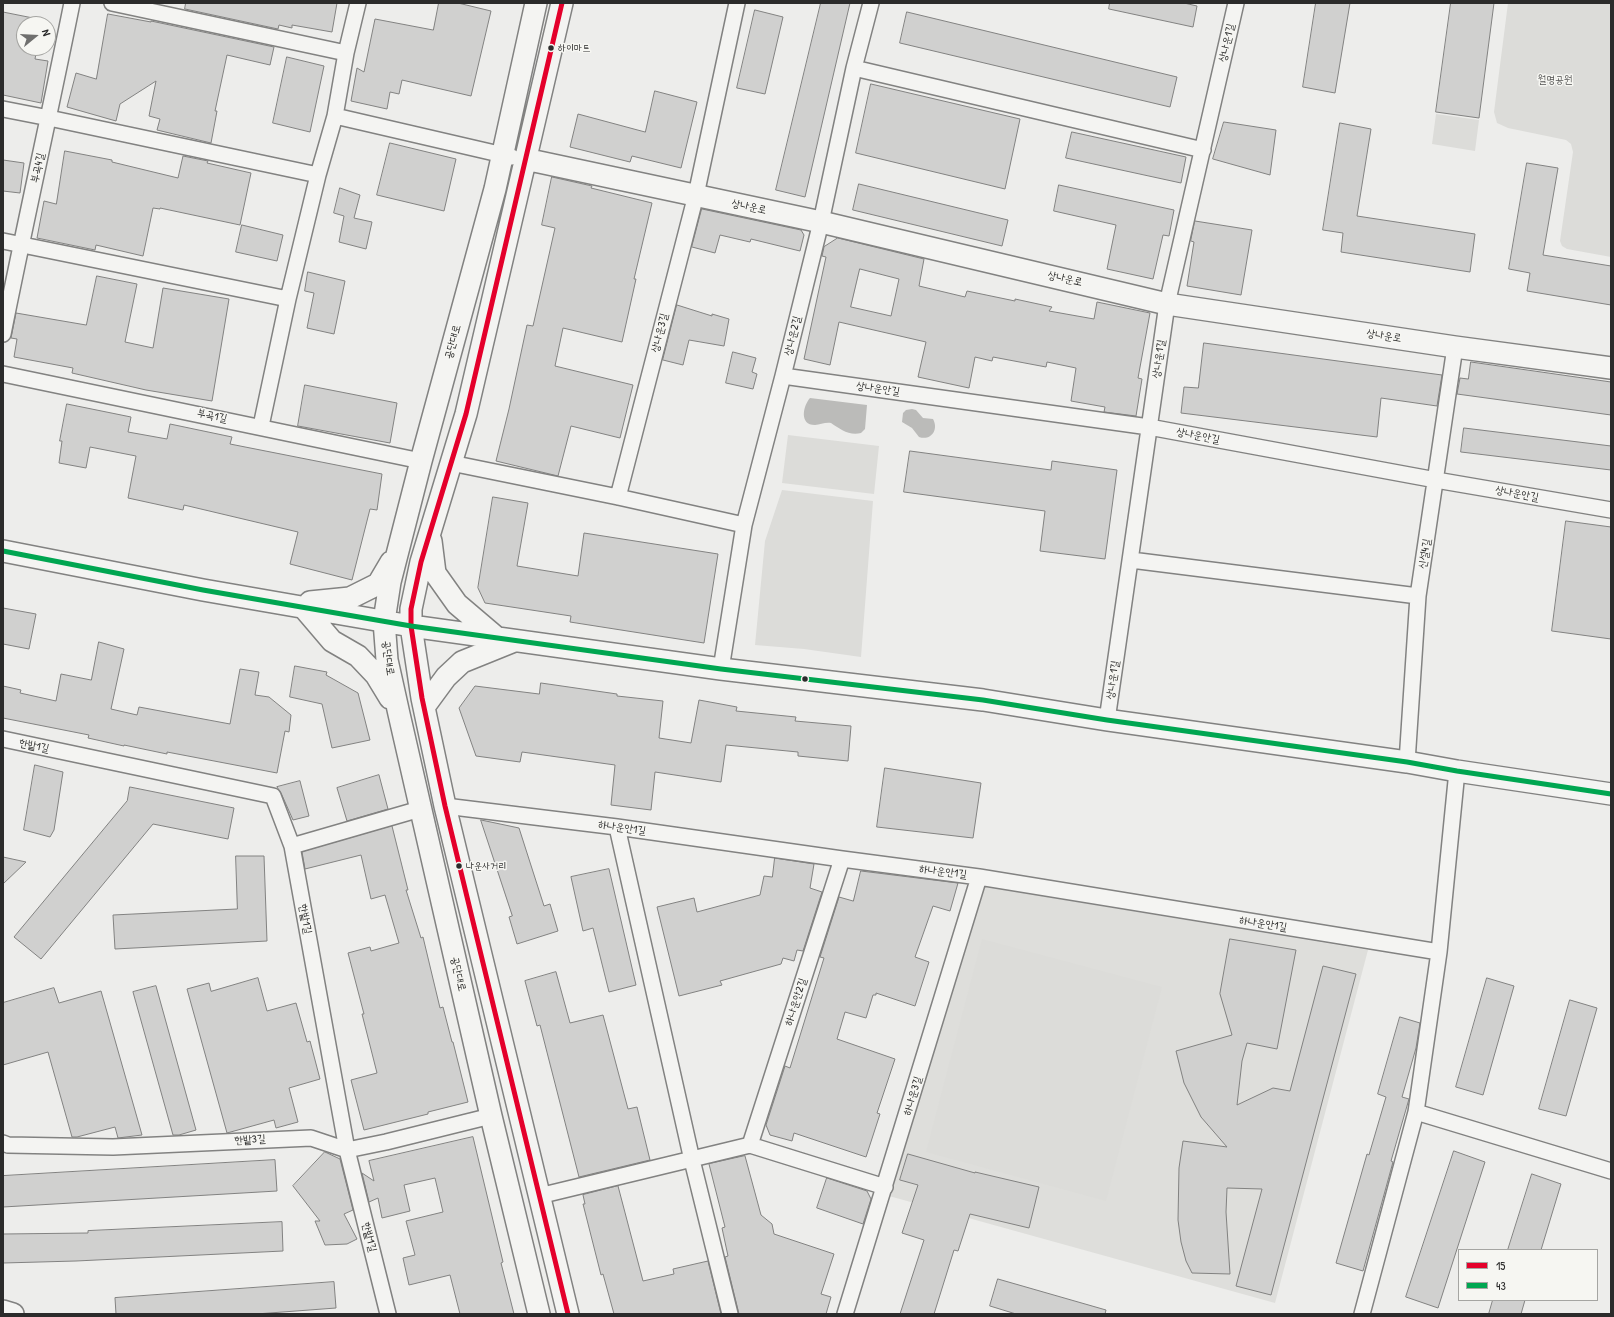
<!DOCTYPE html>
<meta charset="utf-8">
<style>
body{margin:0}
#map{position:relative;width:1614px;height:1317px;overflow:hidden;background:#ededeb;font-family:"Patrick Hand",sans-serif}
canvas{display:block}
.frame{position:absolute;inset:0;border:4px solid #2b2b2b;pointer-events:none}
.legend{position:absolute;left:1458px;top:1249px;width:140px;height:52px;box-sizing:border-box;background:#f6f6f2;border:1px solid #a5a5a2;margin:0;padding:5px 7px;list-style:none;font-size:12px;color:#2b2b2b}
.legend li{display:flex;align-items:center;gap:8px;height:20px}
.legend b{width:20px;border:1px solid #a5a5a2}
.north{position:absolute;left:16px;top:16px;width:40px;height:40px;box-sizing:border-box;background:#f6f6f2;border:1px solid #a5a5a2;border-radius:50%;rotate:72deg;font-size:11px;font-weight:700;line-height:16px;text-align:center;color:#2b2b2b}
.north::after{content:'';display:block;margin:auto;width:14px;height:18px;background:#6f6f6e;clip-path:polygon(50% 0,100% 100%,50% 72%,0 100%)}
</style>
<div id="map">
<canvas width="1614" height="1317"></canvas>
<div class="frame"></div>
<ul class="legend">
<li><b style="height:5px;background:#e4002b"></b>15</li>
<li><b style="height:5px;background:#00a651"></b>43</li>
</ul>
<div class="north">N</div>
</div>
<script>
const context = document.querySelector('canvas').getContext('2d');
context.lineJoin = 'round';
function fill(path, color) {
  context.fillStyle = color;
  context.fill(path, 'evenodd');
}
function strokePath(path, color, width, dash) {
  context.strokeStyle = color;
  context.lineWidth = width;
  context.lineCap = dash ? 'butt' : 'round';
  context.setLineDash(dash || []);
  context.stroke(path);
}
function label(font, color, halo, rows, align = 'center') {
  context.font = font + ' "Patrick Hand","Poor Story",sans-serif';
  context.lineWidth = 3;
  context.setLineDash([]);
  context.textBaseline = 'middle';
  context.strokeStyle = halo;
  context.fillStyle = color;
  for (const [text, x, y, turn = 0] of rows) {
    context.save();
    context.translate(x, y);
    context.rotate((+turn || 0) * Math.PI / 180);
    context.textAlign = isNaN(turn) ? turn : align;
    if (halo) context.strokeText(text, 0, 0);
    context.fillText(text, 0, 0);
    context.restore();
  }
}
fill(new Path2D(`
 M 981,886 L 1368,950 L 1275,1303 L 889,1196 Z`), '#dededb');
fill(new Path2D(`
 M 1508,3 L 1611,3 L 1611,257 L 1567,249 L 1562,246 L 1560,241 L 1573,152 L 1571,144 L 1566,140 L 1508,128 L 1497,123 L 1494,112 Z
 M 1436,114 L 1479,120 L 1475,151 L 1432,144 Z
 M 788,435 L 879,446 L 874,494 L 782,483 Z
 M 782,490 L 873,501 L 861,657 L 804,649 L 755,645 L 765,541 Z
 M 982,939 L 1162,987 L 1106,1201 L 926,1152 Z`), '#dcdcd9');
fill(new Path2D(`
 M 810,398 L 867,405 L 865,429 L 861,433 C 849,436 840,429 831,423 C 825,422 820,425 815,425 C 799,425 803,406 810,398 Z
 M 912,409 L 916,410 L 923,418 L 933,419 C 939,430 931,441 919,437 L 912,428 L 902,422 L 903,413 L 906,410 Z`), '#bbbbb9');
const building = new Path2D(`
 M 186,3 L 337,3 L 332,32 L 292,25 L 292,28 L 279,25 L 278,29 L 185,9 Z
 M 439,3 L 458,3 L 491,11 L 471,96 L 402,80 L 399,94 L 390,92 L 387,109 L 351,101 L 357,68 L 364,72 L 375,19 L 433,30 Z
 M 821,3 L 850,3 L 805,197 L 776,190 Z
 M 1110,3 L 1184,3 L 1197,6 L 1193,27 L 1109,9 Z
 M 1316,3 L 1350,3 L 1335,93 L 1303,87 Z
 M 1451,3 L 1494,3 L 1479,118 L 1436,112 Z
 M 755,10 L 783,17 L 765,94 L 737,88 Z
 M 3,12 L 43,20 L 42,24 L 24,24 L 24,48 L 37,48 L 35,59 L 48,61 L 41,103 L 3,95 Z
 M 907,12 L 1177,77 L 1170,107 L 900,43 Z
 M 108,14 L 151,22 L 151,21 L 274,47 L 270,65 L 227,55 L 215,111 L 217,111 L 211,143 L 157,130 L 160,119 L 149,116 L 156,81 L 120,104 L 116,121 L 67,107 L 76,73 L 96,79 Z
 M 287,57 L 324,66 L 310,132 L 273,123 Z
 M 871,84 L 1020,119 L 1005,189 L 856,153 Z
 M 655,91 L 697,102 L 681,168 L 632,156 L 630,162 L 570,147 L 578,114 L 645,132 Z
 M 1224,122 L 1276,130 L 1270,175 L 1213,159 Z
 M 1340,123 L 1371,129 L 1357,216 L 1475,234 L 1470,272 L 1341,252 L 1343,233 L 1323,230 Z
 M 1072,132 L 1186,157 L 1181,183 L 1066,158 Z
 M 390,143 L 456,159 L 444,211 L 377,195 Z
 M 65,151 L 112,160 L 112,162 L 178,178 L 183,156 L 208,161 L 207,163 L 251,173 L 240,225 L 160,208 L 160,209 L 153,208 L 143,256 L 96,245 L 95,250 L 37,238 L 44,201 L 56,204 Z
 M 3,160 L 24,163 L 20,193 L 3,191 Z
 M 1527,163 L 1558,168 L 1543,255 L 1611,266 L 1611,305 L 1527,291 L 1530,273 L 1509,269 Z
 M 552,177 L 592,186 L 591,188 L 652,203 L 634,279 L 636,279 L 622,342 L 563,328 L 555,366 L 633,385 L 620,438 L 571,426 L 558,476 L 496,461 L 509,409 L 527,325 L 533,326 L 555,228 L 542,225 Z
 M 859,184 L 1008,220 L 1002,246 L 853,210 Z
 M 1059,185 L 1174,210 L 1169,236 L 1163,235 L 1153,279 L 1107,269 L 1116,225 L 1054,211 Z
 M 340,188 L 360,195 L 354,218 L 372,222 L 366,249 L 339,242 L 344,216 L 334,213 Z
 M 702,209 L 801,230 L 804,235 L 800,251 L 751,239 L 750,242 L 720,235 L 715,253 L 692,247 Z
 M 1195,221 L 1252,230 L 1241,295 L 1187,286 L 1194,242 L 1191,241 Z
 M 242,225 L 283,235 L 277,261 L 236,252 Z
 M 838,238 L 924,259 L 919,286 L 965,297 L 967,291 L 1015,301 L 1015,299 L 1052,307 L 1049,311 L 1094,319 L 1097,302 L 1150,313 L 1138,378 L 1142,379 L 1136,416 L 1104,412 L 1105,407 L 1071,401 L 1076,368 L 1047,362 L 1046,367 L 993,357 L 992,361 L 975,357 L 969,388 L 918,377 L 926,342 L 839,322 L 830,365 L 804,359 L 826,257 L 822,256 L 824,247 ZM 860,269 L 899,279 L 891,316 L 851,307 Z
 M 308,272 L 345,281 L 334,334 L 307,328 L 314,293 L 305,291 Z
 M 97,276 L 137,284 L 125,342 L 153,348 L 163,288 L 229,299 L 212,401 L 146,390 L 72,373 L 73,368 L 14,357 L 17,339 L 11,338 L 16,313 L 86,325 Z
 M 677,305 L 712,316 L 712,314 L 729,319 L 724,346 L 689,340 L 683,365 L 663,360 Z
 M 1204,343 L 1442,375 L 1437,406 L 1381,398 L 1377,437 L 1181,413 L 1184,387 L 1198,388 Z
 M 733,352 L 756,358 L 752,372 L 757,374 L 753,389 L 726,383 Z
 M 1471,362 L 1611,382 L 1611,415 L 1457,394 L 1460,378 L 1468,379 Z
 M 305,385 L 397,403 L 390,443 L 298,426 Z
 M 67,404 L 131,417 L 128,432 L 167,439 L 170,424 L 232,437 L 230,444 L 382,474 L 377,510 L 370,509 L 352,580 L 290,564 L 298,532 L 184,505 L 183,510 L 128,498 L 136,456 L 90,447 L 86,468 L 59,463 L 62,441 L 60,441 Z
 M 1464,428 L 1611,446 L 1611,470 L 1461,452 Z
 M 910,451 L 1051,470 L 1052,461 L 1117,470 L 1105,559 L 1040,551 L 1045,511 L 904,492 Z
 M 493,497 L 528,503 L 517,566 L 578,576 L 584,533 L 718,554 L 704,643 L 570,622 L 571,616 L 485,603 L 478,588 Z
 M 1566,521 L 1611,527 L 1611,639 L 1552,631 Z
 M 3,608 L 36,614 L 29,649 L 3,644 Z
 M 99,642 L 124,649 L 111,709 L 137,715 L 139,707 L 230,724 L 240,669 L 259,672 L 255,695 L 269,697 L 291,715 L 289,732 L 285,731 L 277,773 L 167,752 L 167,754 L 124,745 L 124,746 L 88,738 L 89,735 L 3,718 L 3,686 L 21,690 L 20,693 L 56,701 L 61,674 L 91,680 Z
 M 295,666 L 327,672 L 326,675 L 358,693 L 370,740 L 332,748 L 322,704 L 290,697 Z
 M 541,683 L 617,694 L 617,696 L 663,701 L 659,738 L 691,743 L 699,700 L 737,707 L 736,711 L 796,717 L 795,721 L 851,726 L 848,761 L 798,756 L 798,752 L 726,745 L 721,782 L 655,772 L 651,810 L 611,805 L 615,765 L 522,752 L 520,762 L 476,756 L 459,708 L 475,686 L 539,694 Z
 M 35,765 L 63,772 L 54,830 L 50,837 L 24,830 Z
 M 885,768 L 981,783 L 973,838 L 877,827 Z
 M 379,775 L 388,809 L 347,821 L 337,788 Z
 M 300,781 L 309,816 L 293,820 L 281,793 L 277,787 Z
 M 130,787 L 234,808 L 228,839 L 153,824 L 41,959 L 14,937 L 127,801 Z
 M 481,820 L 519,828 L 544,906 L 550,904 L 558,931 L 517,944 L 509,917 L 512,916 Z
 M 392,826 L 408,890 L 406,890 L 421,938 L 423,937 L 440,1008 L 443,1007 L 452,1042 L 453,1042 L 468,1102 L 428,1112 L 428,1114 L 364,1130 L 351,1080 L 377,1073 L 362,1014 L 364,1014 L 348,953 L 370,947 L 371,951 L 399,943 L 385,895 L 371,899 L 361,855 L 305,869 L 302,852 Z
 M 236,856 L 264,856 L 267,941 L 115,949 L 113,915 L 237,909 Z
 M 3,857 L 26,862 L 3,884 Z
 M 775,858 L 814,864 L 810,888 L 822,892 L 803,951 L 797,950 L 794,961 L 783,958 L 781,964 L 720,981 L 722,985 L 679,996 L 657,907 L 694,898 L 697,912 L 760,895 L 764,876 L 772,877 Z
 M 609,869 L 636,985 L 609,992 L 593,928 L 583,931 L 571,877 Z
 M 861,871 L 958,883 L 950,911 L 933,906 L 915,957 L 929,962 L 915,1006 L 876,993 L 876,995 L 873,995 L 866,1018 L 845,1012 L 837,1039 L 895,1059 L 877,1113 L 880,1114 L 866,1157 L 794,1133 L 792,1141 L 770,1135 L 766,1125 L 785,1066 L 790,1068 L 824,958 L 820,957 L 839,897 L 853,901 Z
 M 1230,939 L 1296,950 L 1277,1049 L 1247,1043 L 1242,1061 L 1237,1105 L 1273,1088 L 1290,1091 L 1323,966 L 1356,974 L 1271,1295 L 1236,1286 L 1262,1189 L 1227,1188 L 1226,1212 L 1230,1274 L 1192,1273 L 1186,1261 L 1181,1242 L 1178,1220 L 1179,1168 L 1183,1141 L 1227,1147 L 1201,1117 L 1184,1083 L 1176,1051 L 1232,1035 L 1220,994 Z
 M 556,972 L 570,1023 L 603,1015 L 628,1109 L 637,1107 L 650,1160 L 579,1177 L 540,1025 L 537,1026 L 525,981 Z
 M 258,978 L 267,1011 L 296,1003 L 307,1042 L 310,1041 L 320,1079 L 289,1088 L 298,1122 L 276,1128 L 274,1120 L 227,1133 L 187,989 L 209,983 L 211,991 Z
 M 1487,978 L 1514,986 L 1483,1095 L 1456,1087 Z
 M 156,986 L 196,1130 L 179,1135 L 173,1135 L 133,992 Z
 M 54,988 L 59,1003 L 101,991 L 142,1135 L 118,1138 L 115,1127 L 77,1137 L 72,1137 L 48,1052 L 3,1065 L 3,1003 Z
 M 1570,1000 L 1597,1008 L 1566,1116 L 1539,1109 Z
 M 1400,1017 L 1420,1023 L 1416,1048 L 1402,1097 L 1409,1099 L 1391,1161 L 1393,1162 L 1363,1271 L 1336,1263 L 1367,1154 L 1369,1155 L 1386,1097 L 1378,1094 Z
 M 473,1137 L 503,1262 L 501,1263 L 514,1314 L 460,1314 L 450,1275 L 409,1285 L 403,1258 L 415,1255 L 406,1221 L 443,1212 L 435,1178 L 404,1185 L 410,1211 L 382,1218 L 378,1198 L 369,1202 L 362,1173 L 374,1181 L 369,1161 Z
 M 1454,1151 L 1485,1162 L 1438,1308 L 1406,1297 Z
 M 325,1152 L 340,1159 L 353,1210 L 344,1214 L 357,1239 L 347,1244 L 325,1245 L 315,1221 L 320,1221 L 293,1186 Z
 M 908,1154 L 975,1173 L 975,1172 L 1039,1187 L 1029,1228 L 970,1214 L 958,1251 L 954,1250 L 934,1314 L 900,1314 L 924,1240 L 902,1233 L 918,1185 L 900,1180 Z
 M 745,1156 L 761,1215 L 772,1224 L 774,1234 L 834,1254 L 821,1294 L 831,1297 L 826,1314 L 739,1314 L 725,1257 L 728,1256 L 722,1228 L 725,1227 L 709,1164 Z
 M 275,1160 L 277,1191 L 3,1207 L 3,1176 Z
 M 1532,1174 L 1561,1184 L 1541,1250 L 1508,1250 Z
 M 827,1178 L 867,1191 L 871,1199 L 863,1224 L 817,1208 Z
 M 618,1186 L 643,1281 L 674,1274 L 673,1269 L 708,1261 L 721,1314 L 614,1314 L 603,1274 L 601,1275 L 583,1204 L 585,1204 L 583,1195 Z
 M 282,1222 L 283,1251 L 76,1261 L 3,1263 L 3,1234 L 88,1233 L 88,1231 Z
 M 998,1279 L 1106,1310 L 1105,1314 L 1016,1314 L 990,1306 Z
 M 334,1282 L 336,1308 L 256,1314 L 116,1314 L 115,1298 Z
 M 1493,1300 L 1525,1300 L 1521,1314 L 1489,1314 Z`);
fill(building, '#d0d0cf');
strokePath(building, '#828281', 1);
const street = new Path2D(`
 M 112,3 L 346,53
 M 854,68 L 1203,150
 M 3,109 L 49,118 L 318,175
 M 335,116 L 512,157
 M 3,241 L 288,299
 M 3,334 C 25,223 50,113 72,3
 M 3,374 L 421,461
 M 783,376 L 1149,427 L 1436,480 L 1611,510
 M 261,426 L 288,299 L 318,175 L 335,116 L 346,53 L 358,3
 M 451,463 L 618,497 L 744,525
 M 618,497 L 696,195 L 737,3
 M 1131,560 L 1418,596
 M 721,669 L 744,525 L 783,376 L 821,222 L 854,68 L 871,3
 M 1107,720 L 1167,304 L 1236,3
 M 3,739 L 273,796 L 292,846 L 347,1150 L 388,1314
 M 1407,762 L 1418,596 L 1455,347
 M 445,806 L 617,827 L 842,859 L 979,877 L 1439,952
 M 617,827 L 692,1160 L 730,1314
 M 292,846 L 420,809
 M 1416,1112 L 1611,1171
 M 3,1143 L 8,1145 L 113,1147 L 311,1138 L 347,1150 L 386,1142 L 491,1116
 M 750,1145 L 885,1187
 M 539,1196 L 750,1145 L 842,859
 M 845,1314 L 979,877
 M 1362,1314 L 1416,1112 L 1439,952 L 1457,771`);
const secondary = new Path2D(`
 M 536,3 L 495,189 L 421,461 L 390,582 L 384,621 L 387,660 L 399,714 L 491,1116 L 539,1314
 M 562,3 L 466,414 L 421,562 L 411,609 L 411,626 L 422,698 L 445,806 L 568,1314
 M 525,159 L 821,222 L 1167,304 L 1455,347 L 1611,368
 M 431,541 L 435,573 L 457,604 L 497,638
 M 3,551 L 203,590 L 411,626 L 721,669 L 983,700 L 1107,720 L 1407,762 L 1457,771 L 1611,794
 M 310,602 L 350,598 L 378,584 L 391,562
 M 303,607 L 332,641 L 358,656 L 376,675 L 390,698
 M 424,707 L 446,677 L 462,662 L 514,641
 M 3,1311 L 13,1314`);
strokePath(street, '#828281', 18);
strokePath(secondary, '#828281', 24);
strokePath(street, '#f4f4f2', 15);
strokePath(secondary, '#f4f4f2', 21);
strokePath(new Path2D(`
 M 562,3 L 466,414 L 421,562 L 411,609 L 411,626 L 422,698 L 445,806 L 568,1314`), '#e4002b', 5);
strokePath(new Path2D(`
 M 3,551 L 203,590 L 411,626 L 721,669 L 983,700 L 1107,720 L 1407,762 L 1457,771 L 1611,794`), '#00a651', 5);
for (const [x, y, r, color] of [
 [551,48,3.5,"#2b2b2b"],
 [805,679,3.5,"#2b2b2b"],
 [459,866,3.5,"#2b2b2b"]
]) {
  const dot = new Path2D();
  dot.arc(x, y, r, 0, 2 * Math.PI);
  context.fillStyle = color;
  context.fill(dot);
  strokePath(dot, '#f6f6f2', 1.5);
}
label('10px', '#2b2b2b', '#f6f6f2', [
 ["하이마트",558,48],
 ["나운사거리",466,866]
], 'left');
label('11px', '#2b2b2b', '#f6f6f2', [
 ["상나운1길",1227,43,-77],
 ["부곡4길",38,168,-77],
 ["상나운로",749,207,12],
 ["상나운로",1065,279,13],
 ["상나운3길",660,333,-76],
 ["상나운2길",793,336,-76],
 ["상나운로",1384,336,9],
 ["공단대로",453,342,-75],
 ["상나운1길",1159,359,-82],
 ["상나운안길",878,389,8],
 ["부곡1길",212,416,12],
 ["상나운안길",1198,436,11],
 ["상나운안길",1517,494,10],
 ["신설4길",1425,554,-81],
 ["공단대로",388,658,82],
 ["상나운1길",1113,680,-82],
 ["한밭1길",34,746,12],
 ["하나운안1길",622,828,8],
 ["하나운안1길",943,872,7],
 ["한밭1길",305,919,80],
 ["하나운안1길",1263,924,9],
 ["공단대로",458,974,77],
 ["하나운안2길",796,1002,-72],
 ["하나운3길",913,1096,-73],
 ["한밭3길",250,1140,-3],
 ["한밭1길",369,1237,76]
]);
label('11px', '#545453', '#f6f6f2', [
 ["월명공원",1555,80]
]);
</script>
